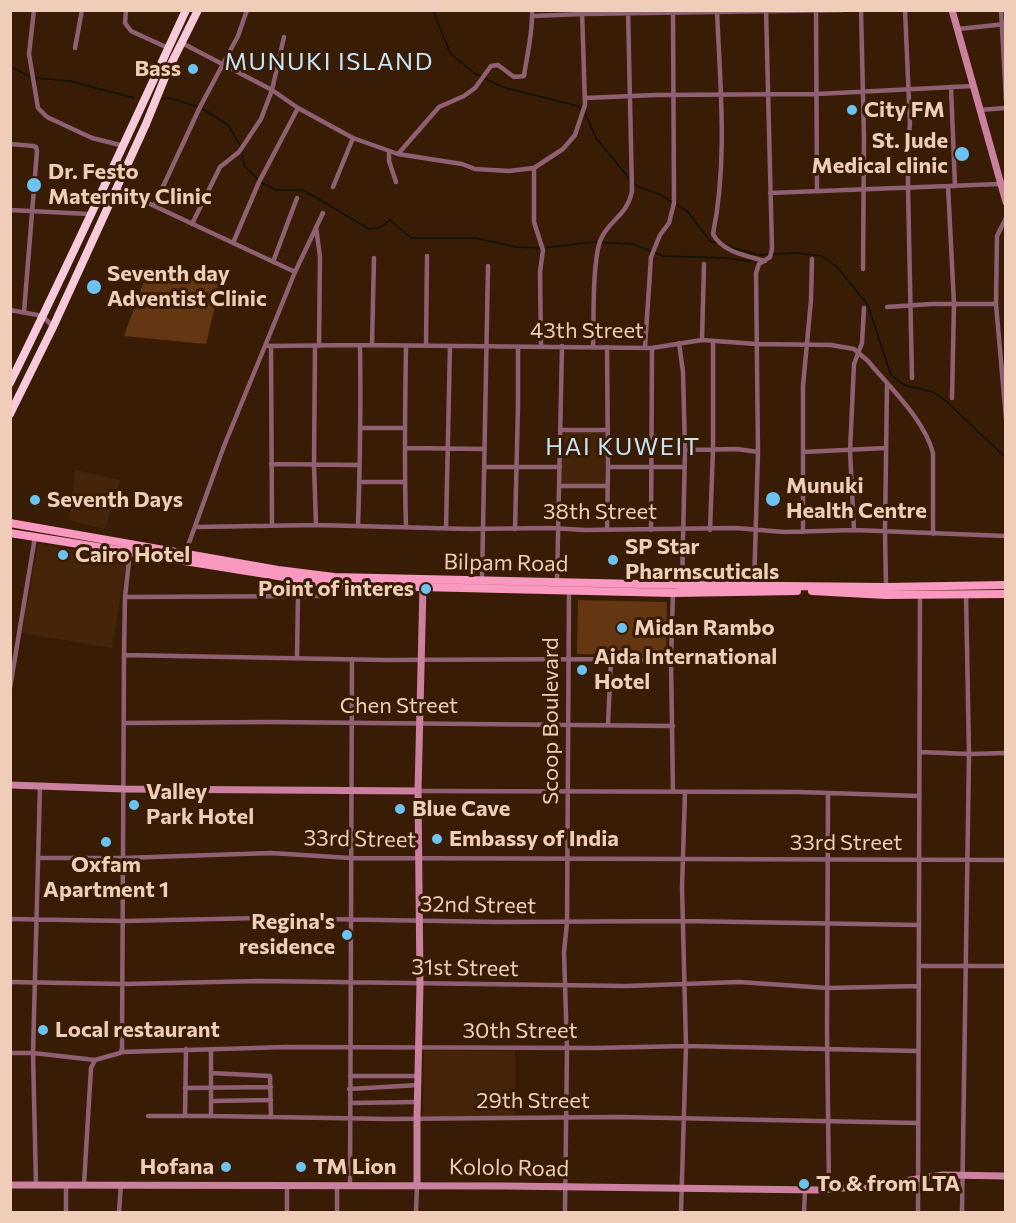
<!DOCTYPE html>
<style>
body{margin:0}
#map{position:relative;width:1016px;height:1223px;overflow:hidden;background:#391c05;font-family:Commissioner,sans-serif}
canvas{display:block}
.frame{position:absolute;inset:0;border:12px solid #efcdb8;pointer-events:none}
</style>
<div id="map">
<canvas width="1016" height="1223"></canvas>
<div class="frame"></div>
</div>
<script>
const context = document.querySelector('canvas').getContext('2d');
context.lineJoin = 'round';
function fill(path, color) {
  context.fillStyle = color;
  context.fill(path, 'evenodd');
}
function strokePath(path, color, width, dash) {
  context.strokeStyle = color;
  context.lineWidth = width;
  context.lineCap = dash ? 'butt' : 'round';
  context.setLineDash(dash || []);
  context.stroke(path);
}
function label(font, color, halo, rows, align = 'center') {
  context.font = font + ' Commissioner,sans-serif';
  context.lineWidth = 6;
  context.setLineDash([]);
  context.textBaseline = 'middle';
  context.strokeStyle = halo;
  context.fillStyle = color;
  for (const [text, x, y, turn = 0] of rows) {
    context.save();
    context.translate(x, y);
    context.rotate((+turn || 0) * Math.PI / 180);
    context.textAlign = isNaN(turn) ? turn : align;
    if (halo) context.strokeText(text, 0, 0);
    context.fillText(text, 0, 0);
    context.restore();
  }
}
fill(new Path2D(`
 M 584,431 L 605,433 L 605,484 L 561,485 L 563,433 Z
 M 75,470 L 120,480 L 105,529 L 69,520 Z
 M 38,544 L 127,559 L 112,648 L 22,633 Z
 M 424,1051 L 515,1051 L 515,1119 L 423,1117 Z`), '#45240a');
fill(new Path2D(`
 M 176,272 L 220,285 L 206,344 L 124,336 L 147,273 Z
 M 578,600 L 667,602 L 666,656 L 577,654 Z`), '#653612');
strokePath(new Path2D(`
 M 433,10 L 450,53 L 474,73 L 502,87 L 578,106 L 581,109
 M 10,66 L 30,77
 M 35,78 L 70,81 L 134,98
 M 161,99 L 170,98 L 198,107
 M 203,109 L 228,125 L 241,147
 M 585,113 L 596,138 L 629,178
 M 241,151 L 244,165 L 258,180
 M 262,183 L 276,190 L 303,190 L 369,229 L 379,228 L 390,220 L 411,238 L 475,238 L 516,247 L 539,248
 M 634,183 L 637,186 L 661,195 L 672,202
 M 677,205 L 687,211 L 711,242 L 718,243
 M 728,246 L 759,255 L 796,253 L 822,256 L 837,267 L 868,305 L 891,375 L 904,385 L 933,392 L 946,401 L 1006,458
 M 544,248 L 594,242 L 633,244 L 663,256 L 726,258 L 749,261 L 752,260`), '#0e1001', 1.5);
strokePath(new Path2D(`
 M 34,10 L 29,54 L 38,108 L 47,117 L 92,138 L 124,146
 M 126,10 L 125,23 L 131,31 L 168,48
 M 717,10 C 720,85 728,160 713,234 C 722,252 747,256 765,261
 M 816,10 L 817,190
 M 861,10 L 864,138 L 863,269
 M 905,10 L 910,124 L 908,141 L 908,187 L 912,378
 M 1001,10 L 1006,100
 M 533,16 L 582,14 L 842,10
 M 958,29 L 1006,24
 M 182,43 L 272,90 L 298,108 L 353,138 L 398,154 L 462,164 L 475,169 L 509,171 L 534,168 L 563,149 L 575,135 L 585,105 L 582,10
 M 75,48 L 82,10
 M 951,87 L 955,186
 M 585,98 L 656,95 L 817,94 L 973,86
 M 979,110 L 1006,108
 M 10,144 L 33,146 L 36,147 L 37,151 L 24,312
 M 389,151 L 389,161 L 396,182
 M 398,154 L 439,107 L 464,96 L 475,88 L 491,66 L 498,65 L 514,77 L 524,76 C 527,54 533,33 532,10
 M 534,168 L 534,222 L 543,250 L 540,272 L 541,346
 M 948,186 L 954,304 L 952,398
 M 333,187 L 353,138
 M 116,188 L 295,272
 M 770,193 L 999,184
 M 154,206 L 200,107 L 238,36 L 247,10
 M 10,210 L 89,214
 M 1006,218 L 997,236 L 996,304 L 1006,419
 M 192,224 L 220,167 L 239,152 L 261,119 L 272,90 L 284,37
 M 316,227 L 320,257 L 319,346
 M 233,243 L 259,182 L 298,108
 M 273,262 L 297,198
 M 887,307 L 931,304 L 996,304
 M 10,310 L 43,316 L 53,327
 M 702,340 L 704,264
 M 679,343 L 683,372 L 685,450 L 682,585
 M 372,345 L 374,258
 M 265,346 L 295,272 L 323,213
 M 271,346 L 272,525
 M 315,346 L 314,465 L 316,525
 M 426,346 L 427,256
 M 593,347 C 594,319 592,266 600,241 C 608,220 627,217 632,191 L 628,10
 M 645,347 L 651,257 L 660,235 L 669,223 L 674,203 L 673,10
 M 361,428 L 404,428
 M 561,430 L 608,430
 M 406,448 L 485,449
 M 685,450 L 737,449 L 758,452
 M 803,452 L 886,448
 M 271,464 L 358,465
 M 485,467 L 560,467
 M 608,467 L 685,467
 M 359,482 L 404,482
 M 560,486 L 607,486
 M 358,526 C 360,465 361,405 360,345
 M 406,526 C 404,466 405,406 406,346
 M 195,527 L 316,525 L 469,529 L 550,528 L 585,530 L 736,528 L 784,532 L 854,530 L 1006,536
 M 446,528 L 450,346
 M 515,529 L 518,405 L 518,347
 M 607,530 L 608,467 L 607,347
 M 651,530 L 652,348
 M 710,530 L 713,450 L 713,342
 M 854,530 L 850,451 L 854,364 L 862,343 L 864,308
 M 803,532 L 803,386 L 811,300 L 812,259
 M 185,554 L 224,446 L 265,346 L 360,345 L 652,348 L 702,340 L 756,344 L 831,345 L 854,349 L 868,361 C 890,388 924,419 933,453 L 933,534
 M 482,581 L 488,266
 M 557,582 L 562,346
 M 754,586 L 758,452 L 756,273 L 759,264 L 770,257 L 772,249 L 766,10
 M 886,588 L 885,531 L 887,384
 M 673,593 L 671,661 L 673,792
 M 125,597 L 320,596 L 334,585
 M 124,655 L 384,660 L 611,659 L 671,661
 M 297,657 L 298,596
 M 10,688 L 35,537
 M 124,723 L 270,722 L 673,726
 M 608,724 L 611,659
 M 920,752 L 969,754 L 1006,753
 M 418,791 L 800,792 L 919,796
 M 828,793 L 827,1032 L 829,1189
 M 39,858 L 123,858 L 271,853 L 350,858 L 1006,860
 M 10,919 L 124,921 L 261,918 L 498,922 L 683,921 L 919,925
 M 919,966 L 1006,966
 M 10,982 L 124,984 L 260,981 L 627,986 L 739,982 L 827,988 L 919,986
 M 211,1049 L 211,1116
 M 122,1052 L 286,1047 L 595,1048 L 686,1046 L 918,1051
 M 10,1053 L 33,1053 L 95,1060
 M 211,1073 L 270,1076 L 271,1117
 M 350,1076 L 419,1076
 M 185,1088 L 271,1087
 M 349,1089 L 419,1085
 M 211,1101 L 271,1100
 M 350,1103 L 418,1102
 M 148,1116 L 211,1116 L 389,1119 L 619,1117 L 918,1123
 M 185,1116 L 186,1049
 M 84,1184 L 91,1068 L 95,1060 L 120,1053 L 122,1049 L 124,655 L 125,597 L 130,552
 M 36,1185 L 33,1053 L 40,786
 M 66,1185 L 66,1212
 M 337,1187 L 337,1212
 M 350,1187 L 352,659
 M 119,1212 L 121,1184
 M 287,1212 L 287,1186
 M 416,1212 L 417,1185
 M 565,1212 L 567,1048 L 564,952 L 567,923 L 569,590
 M 681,1212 L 686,1046 L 682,887 L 685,793
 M 804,1212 L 805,1190
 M 918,1212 L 920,594
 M 962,1212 L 969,754 L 966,594`), '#8e6072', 4.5);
strokePath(new Path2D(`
 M 952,10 L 1006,202
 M 10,785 L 124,789 L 418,791
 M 10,1185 L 505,1186 L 817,1190 L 872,1186 L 943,1175 L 1006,1176
 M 417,1185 L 417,1118 L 420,984 L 418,791 L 423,586`), '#ca809e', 7);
strokePath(new Path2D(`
 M 10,523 L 278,570 L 334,577 L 682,585 L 886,587 L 1006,585
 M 10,533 L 334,585 L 673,593 L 797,591
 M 812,591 L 886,595 L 1006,594`), '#f999c0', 8);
strokePath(new Path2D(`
 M 10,383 C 71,260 128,135 186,10
 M 10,414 L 53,327 L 146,124 L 168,70 L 198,10`), '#f9cadc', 8);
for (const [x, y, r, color] of [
 [193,69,6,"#6cc3f2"],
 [852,110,6,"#6cc3f2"],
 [962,154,8,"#6cc3f2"],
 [34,185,8,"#6cc3f2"],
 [94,287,8,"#6cc3f2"],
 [773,499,8,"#6cc3f2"],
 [35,500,6,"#6cc3f2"],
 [63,555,6,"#6cc3f2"],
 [613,560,6,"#6cc3f2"],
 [426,589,6,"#6cc3f2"],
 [622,628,6,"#6cc3f2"],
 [582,670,6,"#6cc3f2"],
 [134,805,6,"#6cc3f2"],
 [400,809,6,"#6cc3f2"],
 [437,839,6,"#6cc3f2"],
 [106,842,6,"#6cc3f2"],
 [347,935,6,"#6cc3f2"],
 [43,1030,6,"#6cc3f2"],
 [226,1167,6,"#6cc3f2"],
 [301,1167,6,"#6cc3f2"],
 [804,1184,6,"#6cc3f2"]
]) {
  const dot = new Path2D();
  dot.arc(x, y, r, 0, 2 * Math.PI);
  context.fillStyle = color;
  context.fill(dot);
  strokePath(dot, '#391c05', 2);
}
label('bold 22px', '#efcdb8', '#391c05', [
 ["Bass",181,69,"right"],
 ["City FM",864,110],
 ["St. Jude",948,141,"right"],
 ["Medical clinic",948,166,"right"],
 ["Dr. Festo",48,172],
 ["Maternity Clinic",48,197],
 ["Seventh day",107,274],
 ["Adventist Clinic",107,299],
 ["Munuki",786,486],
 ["Health Centre",786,511],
 ["Seventh Days",47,500],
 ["SP Star",625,547],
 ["Pharmscuticals",625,572],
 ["Cairo Hotel",75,555],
 ["Point of interes",414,589,"right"],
 ["Midan Rambo",634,628],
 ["Aida International",594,657],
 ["Hotel",594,682],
 ["Valley",146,792],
 ["Park Hotel",146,817],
 ["Blue Cave",412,809],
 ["Embassy of India",449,839],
 ["Oxfam",106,865,"center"],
 ["Apartment 1",106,890,"center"],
 ["Regina's",335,922,"right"],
 ["residence",335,947,"right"],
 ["Local restaurant",55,1030],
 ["Hofana",214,1167,"right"],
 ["TM Lion",313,1167],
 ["To & from LTA",816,1184]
], 'left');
label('22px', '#efcdb8', '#391c05', [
 ["43th Street",587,331],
 ["38th Street",600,512],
 ["Bilpam Road",506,563,1],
 ["Chen Street",399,706],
 ["Scoop Boulevard",551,721,-90],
 ["33rd Street",360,839,1],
 ["33rd Street",846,843],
 ["32nd Street",478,905,1],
 ["31st Street",465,968,1],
 ["30th Street",520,1031],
 ["29th Street",533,1101],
 ["Kololo Road",509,1168,1]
]);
context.letterSpacing = '1.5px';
label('24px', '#c6e4f6', '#391c05', [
 ["MUNUKI ISLAND",329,62],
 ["HAI KUWEIT",623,447]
]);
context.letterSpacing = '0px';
</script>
